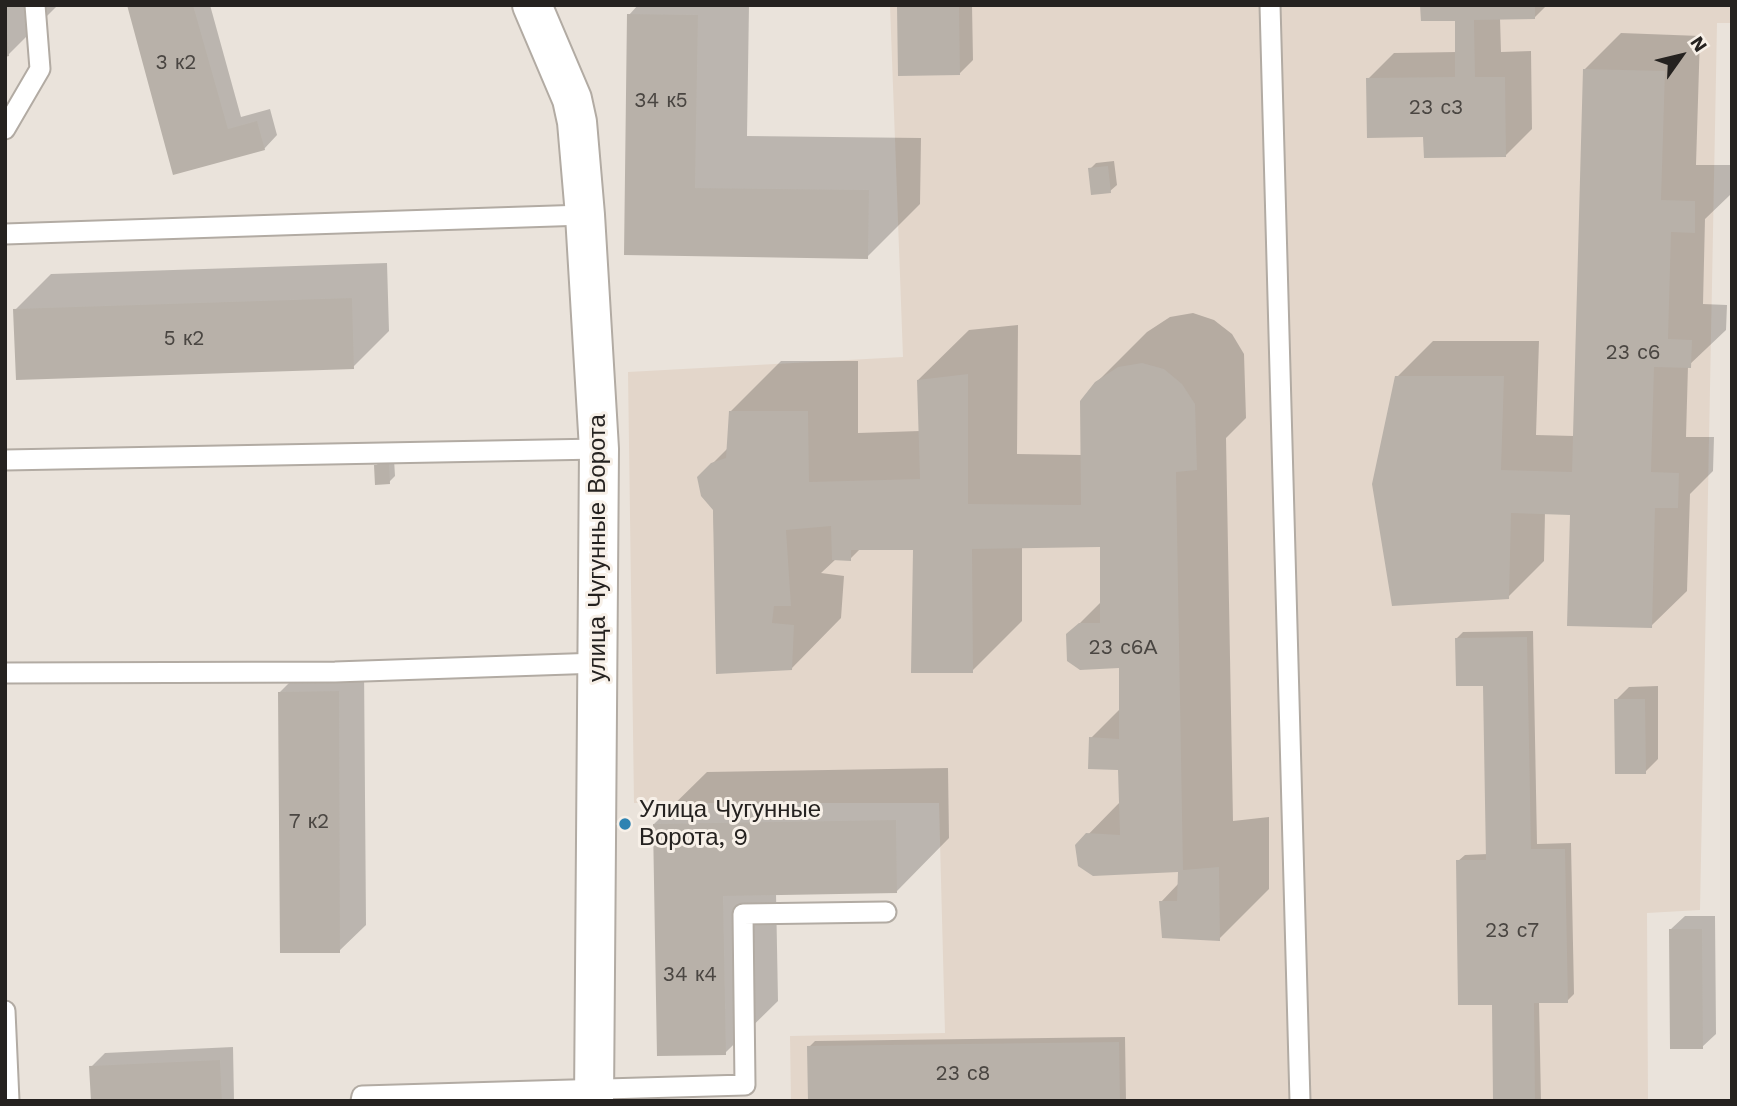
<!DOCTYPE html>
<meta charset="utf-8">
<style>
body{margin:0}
#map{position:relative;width:1737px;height:1106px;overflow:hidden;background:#eae3db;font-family:"Work Sans",sans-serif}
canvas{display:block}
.frame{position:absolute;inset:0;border:7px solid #252220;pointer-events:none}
.north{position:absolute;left:1646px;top:21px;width:70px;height:70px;-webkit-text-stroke:5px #f7f0e8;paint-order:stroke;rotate:56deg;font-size:19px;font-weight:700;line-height:28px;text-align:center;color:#252220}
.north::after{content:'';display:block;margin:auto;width:24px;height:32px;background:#252220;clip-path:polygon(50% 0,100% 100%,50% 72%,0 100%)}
</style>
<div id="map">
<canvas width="1737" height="1106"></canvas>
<div class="frame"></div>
<div class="north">N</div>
</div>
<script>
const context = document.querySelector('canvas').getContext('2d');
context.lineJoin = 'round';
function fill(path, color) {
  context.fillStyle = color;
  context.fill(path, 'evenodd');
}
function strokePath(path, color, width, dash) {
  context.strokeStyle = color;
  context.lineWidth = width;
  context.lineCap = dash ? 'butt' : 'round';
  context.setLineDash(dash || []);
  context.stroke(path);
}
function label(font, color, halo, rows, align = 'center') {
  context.font = font + ' "Work Sans",sans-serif';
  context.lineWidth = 6;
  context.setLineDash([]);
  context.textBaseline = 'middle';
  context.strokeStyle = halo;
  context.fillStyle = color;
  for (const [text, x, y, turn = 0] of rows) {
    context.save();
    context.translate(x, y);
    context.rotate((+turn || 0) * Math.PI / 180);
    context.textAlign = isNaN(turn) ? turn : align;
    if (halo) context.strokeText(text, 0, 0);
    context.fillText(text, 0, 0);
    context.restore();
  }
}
fill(new Path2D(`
 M 890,5 L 1732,5 L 1732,23 L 1717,23 L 1700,910 L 1647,913 L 1648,1101 L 791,1101 L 790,1036 L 945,1033 L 939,803 L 634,803 L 628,372 L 903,357 Z`), '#e3d6ca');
fill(new Path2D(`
 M 5,5 L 58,5 L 9,54 L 5,55 Z
 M 129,5 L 210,5 L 241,117 L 270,109 L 277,135 L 264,149 L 175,173 Z
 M 638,5 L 749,5 L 747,136 L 921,138 L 920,204 L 867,257 L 626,253 L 629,15 Z
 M 899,5 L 972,5 L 973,60 L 959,74 Z
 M 1422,5 L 1547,5 L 1535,17 L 1500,18 L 1501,52 L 1531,51 L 1532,129 L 1506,155 L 1425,135 L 1368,79 L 1394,53 L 1457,52 L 1456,19 Z
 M 1621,33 L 1700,36 L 1696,165 L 1730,165 L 1730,195 L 1705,219 L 1703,304 L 1727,305 L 1726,330 L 1688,366 L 1686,437 L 1714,437 L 1713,471 L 1690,494 L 1687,591 L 1651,626 L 1572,513 L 1545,512 L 1544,561 L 1508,597 L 1397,377 L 1433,341 L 1539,341 L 1536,435 L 1574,436 L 1585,69 Z
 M 1114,161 L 1117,185 L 1110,191 L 1090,169 L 1096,163 Z
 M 387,263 L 389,331 L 353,367 L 15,310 L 51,274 Z
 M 1193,313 L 1214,320 L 1232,334 L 1244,354 L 1246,418 L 1226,438 L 1233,821 L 1269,817 L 1269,889 L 1219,939 L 1161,902 L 1179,883 L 1180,870 L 1077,846 L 1120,802 L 1119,769 L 1091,738 L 1121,708 L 1121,666 L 1068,635 L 1102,601 L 1101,545 L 1022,546 L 1022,621 L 972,671 L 915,549 L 861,548 L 850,559 L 836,559 L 821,573 L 844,576 L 841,618 L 791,669 L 718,672 L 712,464 L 728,448 L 731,411 L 781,361 L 858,361 L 858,433 L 920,431 L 918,380 L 969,330 L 1018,325 L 1017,454 L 1082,455 L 1096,383 L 1147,332 L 1170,317 Z
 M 382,459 L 394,459 L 395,476 L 389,482 L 376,466 Z
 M 1533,631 L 1537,844 L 1571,843 L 1574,994 L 1567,1001 L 1539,1001 L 1541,1101 L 1495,1101 L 1493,1003 L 1458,861 L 1465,855 L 1488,854 L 1485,684 L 1456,639 L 1463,632 Z
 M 306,666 L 364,666 L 366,925 L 339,951 L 280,692 Z
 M 1658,686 L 1658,759 L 1645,772 L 1616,700 L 1629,687 Z
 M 948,768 L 949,838 L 897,891 L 776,893 L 778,1001 L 725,1053 L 654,824 L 707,772 Z
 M 1685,916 L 1715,916 L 1716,1034 L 1702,1047 L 1671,929 Z
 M 1125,1037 L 1126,1101 L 809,1101 L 809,1047 L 815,1041 Z
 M 233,1047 L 234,1101 L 93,1101 L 91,1067 L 105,1053 Z
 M 433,1089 L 594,1101 L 421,1101 Z`), '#0003');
fill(new Path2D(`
 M 127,5 L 193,5 L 228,129 L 257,121 L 265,150 L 173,175 Z
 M 897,5 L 959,5 L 960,75 L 898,76 Z
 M 1420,5 L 1535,5 L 1535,19 L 1474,20 L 1475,77 L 1505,77 L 1506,157 L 1424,158 L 1423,137 L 1367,138 L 1366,78 L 1455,77 L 1455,21 L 1421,21 Z
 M 627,14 L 698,15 L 695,188 L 869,190 L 868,259 L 624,255 Z
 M 7,32 L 9,56 L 5,57 L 5,33 Z
 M 1583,69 L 1665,71 L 1661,200 L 1695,201 L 1695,233 L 1671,232 L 1668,339 L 1692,340 L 1691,368 L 1654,367 L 1651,472 L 1679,473 L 1678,508 L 1655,508 L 1652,628 L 1567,626 L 1570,515 L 1511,513 L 1509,599 L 1392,606 L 1372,484 L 1395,376 L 1504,376 L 1501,470 L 1572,472 Z
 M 1108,166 L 1111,193 L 1091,195 L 1088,168 Z
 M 352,298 L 354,369 L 16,380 L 13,309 Z
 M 1142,363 L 1164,369 L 1182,384 L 1195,404 L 1197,470 L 1176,472 L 1183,870 L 1219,867 L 1220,941 L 1162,938 L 1159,901 L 1177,901 L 1178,872 L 1093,876 L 1078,866 L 1075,845 L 1086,833 L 1120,835 L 1118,770 L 1088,769 L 1089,737 L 1119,739 L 1119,668 L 1080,670 L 1067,661 L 1066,634 L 1079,623 L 1100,623 L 1100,547 L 972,549 L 973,673 L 911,673 L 913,550 L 851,550 L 851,561 L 832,560 L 831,526 L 786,530 L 791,606 L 774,606 L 772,623 L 794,625 L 792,670 L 716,674 L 713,510 L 701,496 L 697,477 L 711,463 L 726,458 L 729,411 L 808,411 L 809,482 L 920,479 L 917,380 L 968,374 L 968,504 L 1081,505 L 1080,401 L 1095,382 L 1118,367 Z
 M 389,464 L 390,484 L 375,485 L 374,465 Z
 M 1527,637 L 1531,849 L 1565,849 L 1568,1003 L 1534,1003 L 1535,1101 L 1493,1101 L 1492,1005 L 1458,1005 L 1456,860 L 1486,860 L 1483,686 L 1456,686 L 1455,638 Z
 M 339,691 L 340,953 L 280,953 L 278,692 Z
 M 1614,699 L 1645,699 L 1646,774 L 1615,774 Z
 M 896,820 L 897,893 L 723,896 L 726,1055 L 657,1056 L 653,824 Z
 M 1669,929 L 1702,929 L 1703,1049 L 1670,1049 Z
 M 1119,1042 L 1120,1101 L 808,1101 L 807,1046 Z
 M 220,1060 L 222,1101 L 91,1101 L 89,1066 Z`), '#b8b1a9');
const lane = new Path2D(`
 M 1270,5 L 1300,1101
 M 5,129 L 40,69 L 35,5
 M 5,234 L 585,215
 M 5,460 L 599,449
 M 5,673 L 335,672 L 599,663
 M 5,1011 L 9,1101
 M 361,1101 L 362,1096 L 745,1085 L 743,914 L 886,912`);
const secondary = new Path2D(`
 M 532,5 L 572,99 L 577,122 L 585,215 L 599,449 L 594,1101`);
strokePath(lane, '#b2aba3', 23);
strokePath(secondary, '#b2aba3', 42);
strokePath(lane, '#fff', 19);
strokePath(secondary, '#fff', 38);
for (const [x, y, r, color] of [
 [625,824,7,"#2e83b2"]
]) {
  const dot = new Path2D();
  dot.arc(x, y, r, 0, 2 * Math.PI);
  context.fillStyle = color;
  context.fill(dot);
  strokePath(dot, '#f7f0e8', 2.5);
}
label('21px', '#4a4642', null, [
 ["3 к2",176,63],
 ["34 к5",661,101],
 ["23 с3",1436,108],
 ["5 к2",184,339],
 ["23 с6",1633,353],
 ["23 с6А",1123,648],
 ["7 к2",309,822],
 ["23 с7",1512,931],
 ["34 к4",690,975],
 ["23 с8",963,1074]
]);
label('24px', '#252220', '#f7f0e8', [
 ["улица Чугунные Ворота",598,548,-90]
]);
label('24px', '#252220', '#f7f0e8', [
 ["Улица Чугунные",639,810],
 ["Ворота, 9",639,838]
], 'left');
</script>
